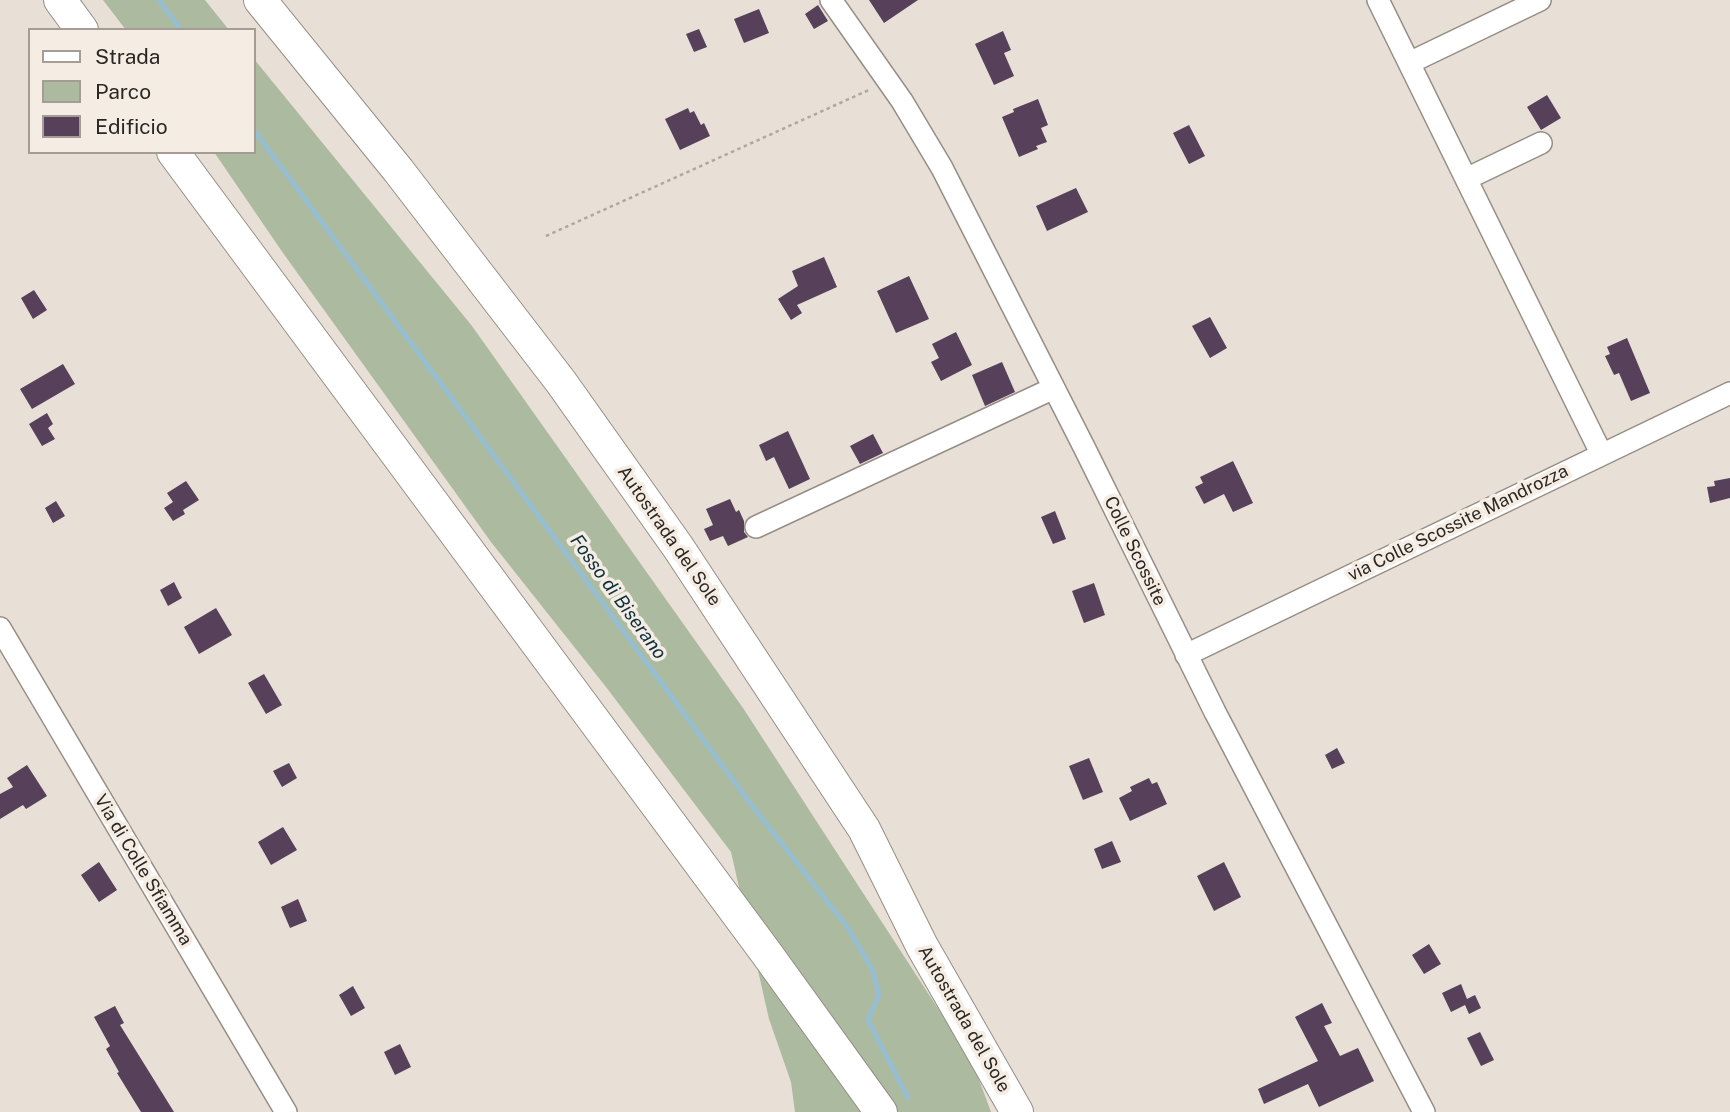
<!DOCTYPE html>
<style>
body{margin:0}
#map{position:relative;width:1730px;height:1112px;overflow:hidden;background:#e8dfd6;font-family:"Public Sans",sans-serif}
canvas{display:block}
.legend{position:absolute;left:28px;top:28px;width:228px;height:126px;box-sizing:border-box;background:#f5ece3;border:2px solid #a49d96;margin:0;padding:9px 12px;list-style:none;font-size:21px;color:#2a2723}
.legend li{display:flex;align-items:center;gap:14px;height:35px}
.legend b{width:35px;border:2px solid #a49d96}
</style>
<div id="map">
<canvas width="1730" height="1112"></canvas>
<ul class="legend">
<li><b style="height:9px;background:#fff"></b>Strada</li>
<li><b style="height:19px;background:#acbb9f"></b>Parco</li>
<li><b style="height:19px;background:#56405a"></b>Edificio</li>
</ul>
</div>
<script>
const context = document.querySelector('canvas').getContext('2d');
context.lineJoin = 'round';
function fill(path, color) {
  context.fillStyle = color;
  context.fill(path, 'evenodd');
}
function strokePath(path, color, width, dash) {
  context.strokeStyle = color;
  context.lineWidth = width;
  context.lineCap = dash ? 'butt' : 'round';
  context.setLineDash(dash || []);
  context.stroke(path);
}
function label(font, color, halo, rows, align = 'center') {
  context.font = font + ' "Public Sans",sans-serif';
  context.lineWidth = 7;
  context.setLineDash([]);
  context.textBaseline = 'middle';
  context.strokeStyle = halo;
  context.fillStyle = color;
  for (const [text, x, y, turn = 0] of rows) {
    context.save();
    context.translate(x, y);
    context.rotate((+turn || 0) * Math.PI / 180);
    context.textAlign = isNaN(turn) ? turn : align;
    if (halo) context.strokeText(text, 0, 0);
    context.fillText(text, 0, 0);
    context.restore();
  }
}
fill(new Path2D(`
 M 103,0 L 205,0 L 229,30 L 126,30 Z
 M 254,59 L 472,326 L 743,708 L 972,1061 L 991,1112 L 795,1112 L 791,1082 L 769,1019 L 731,852 L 606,687 L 491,542 L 283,253 L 214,152 L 254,152 Z`), '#acbb9f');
strokePath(new Path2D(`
 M 159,0 L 181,30
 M 254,130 L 750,803 L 848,928 L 872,969 L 879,995 L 868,1020 L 908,1098`), '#96bed0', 5);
fill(new Path2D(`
 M 869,0 L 918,0 L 884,23 Z
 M 818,5 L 828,21 L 814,29 L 805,14 Z
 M 759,9 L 769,33 L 744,43 L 734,19 Z
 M 699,29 L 707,47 L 694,52 L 686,34 Z
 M 1003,31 L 1011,50 L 1004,53 L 1014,76 L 994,85 L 975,44 Z
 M 1547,95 L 1561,118 L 1541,130 L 1527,107 Z
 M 1038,99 L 1048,125 L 1041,128 L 1047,142 L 1036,146 L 1038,149 L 1019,157 L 1002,117 L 1014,112 L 1013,109 Z
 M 688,108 L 690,113 L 694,111 L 701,125 L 704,123 L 710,136 L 680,150 L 665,119 Z
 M 1189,125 L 1205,156 L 1189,164 L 1173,133 Z
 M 1076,188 L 1088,212 L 1047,231 L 1036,206 Z
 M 824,257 L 837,287 L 797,305 L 802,313 L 791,320 L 778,299 L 798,286 L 792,271 Z
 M 909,276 L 929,319 L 896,333 L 877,291 Z
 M 34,290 L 47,310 L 33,319 L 21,298 Z
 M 1210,317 L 1227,348 L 1210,358 L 1192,326 Z
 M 956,332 L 972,365 L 941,381 L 931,362 L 939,358 L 932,344 Z
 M 1627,338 L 1650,393 L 1631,401 L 1619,373 L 1614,375 L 1605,356 L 1610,354 L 1607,347 Z
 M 1002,362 L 1015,392 L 985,406 L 972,375 Z
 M 63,364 L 75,384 L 32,409 L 20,389 Z
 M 47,413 L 53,424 L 48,428 L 55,439 L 42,446 L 29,424 Z
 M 788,431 L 810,479 L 789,489 L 774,457 L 766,461 L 759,445 Z
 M 873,434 L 883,453 L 860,464 L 850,446 Z
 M 1233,461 L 1253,503 L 1233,512 L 1224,494 L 1204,504 L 1195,487 L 1203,483 L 1200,477 Z
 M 1730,478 L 1730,498 L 1710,503 L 1707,487 L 1715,486 L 1714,481 Z
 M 186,481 L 199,500 L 183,510 L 185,514 L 173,521 L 164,508 L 173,502 L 167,493 Z
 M 730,499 L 736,512 L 739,510 L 744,521 L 744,532 L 748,537 L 728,546 L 723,536 L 710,541 L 704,529 L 713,525 L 706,509 Z
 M 56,501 L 65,516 L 53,523 L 45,508 Z
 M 1055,511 L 1066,539 L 1053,544 L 1041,517 Z
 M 174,582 L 182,598 L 168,606 L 160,590 Z
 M 1094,583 L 1105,615 L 1084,623 L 1072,591 Z
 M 216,608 L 232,635 L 199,654 L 184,627 Z
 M 264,674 L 282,705 L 266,714 L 248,683 Z
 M 1337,748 L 1345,763 L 1332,769 L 1325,755 Z
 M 1089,758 L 1103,792 L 1083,800 L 1069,766 Z
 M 289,763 L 297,778 L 282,787 L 273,771 Z
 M 27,765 L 47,796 L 26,809 L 23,805 L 0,819 L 0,794 L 13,787 L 7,778 Z
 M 1149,778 L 1152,784 L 1157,782 L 1167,804 L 1130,821 L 1119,798 L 1132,791 L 1130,787 Z
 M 283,827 L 297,850 L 271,865 L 258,842 Z
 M 1112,841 L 1121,862 L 1102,869 L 1094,849 Z
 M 99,862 L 117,890 L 99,902 L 81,875 Z
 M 1224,862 L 1241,897 L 1214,911 L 1197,876 Z
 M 298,899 L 307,921 L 290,928 L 281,907 Z
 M 1429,944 L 1441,964 L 1424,974 L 1412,955 Z
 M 1461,984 L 1467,999 L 1475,995 L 1481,1008 L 1469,1014 L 1465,1005 L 1451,1012 L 1442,993 Z
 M 353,986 L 365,1008 L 351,1016 L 339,995 Z
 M 1322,1003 L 1332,1023 L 1324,1026 L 1340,1056 L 1358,1048 L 1374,1081 L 1319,1107 L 1308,1084 L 1264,1104 L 1258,1089 L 1318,1061 L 1295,1017 Z
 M 115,1006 L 124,1023 L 120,1025 L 174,1112 L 141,1112 L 117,1073 L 119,1072 L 106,1049 L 110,1046 L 94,1017 Z
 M 1480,1032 L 1494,1060 L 1481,1066 L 1467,1038 Z
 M 400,1044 L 411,1067 L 395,1075 L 384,1052 Z`), '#56405a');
const minor = new Path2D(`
 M 831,0 L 902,101 L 942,168 L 1085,449 L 1215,712 L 1424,1112
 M 1378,0 L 1601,453
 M 1409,63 L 1540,0
 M 1466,179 L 1541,143
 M 756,527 L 1054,388
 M 0,628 L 286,1112
 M 1186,655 L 1730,393`);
const highway = new Path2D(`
 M 60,0 L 82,30
 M 260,0 L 398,170 L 561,382 L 678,547 L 864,829 L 922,946 L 1017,1112
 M 173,152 L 767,954 L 881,1112`);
strokePath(minor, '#968e86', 24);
strokePath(highway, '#968e86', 34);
strokePath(new Path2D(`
 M 546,236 L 871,89`), '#afa8a0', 2.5, [3.5, 3.5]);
strokePath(minor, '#fff', 21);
strokePath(highway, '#fff', 32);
label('18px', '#2a2723', '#f5ece3', [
 ["via Colle Scossite Mandrozza",1458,523,-26],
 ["Autostrada del Sole",669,536,55],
 ["Colle Scossite",1135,551,64],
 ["Via di Colle Sfiamma",143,870,59],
 ["Autostrada del Sole",964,1019,60]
]);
label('italic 19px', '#0a2f3d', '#f5ece3', [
 ["Fosso di Biserano",618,597,54]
]);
</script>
